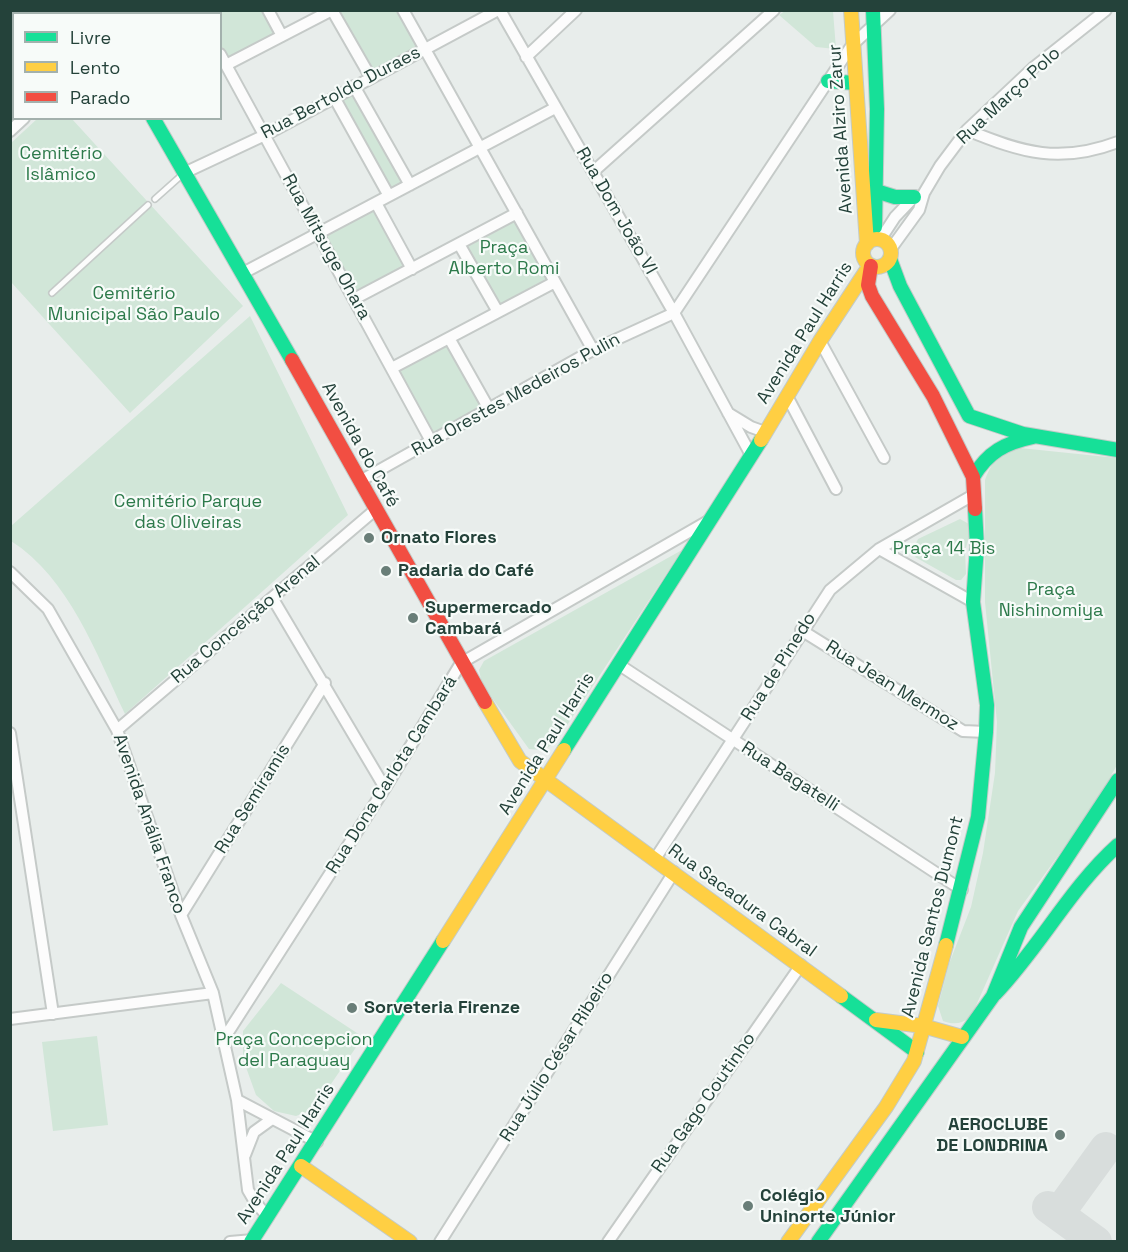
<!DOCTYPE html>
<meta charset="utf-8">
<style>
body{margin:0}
#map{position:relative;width:1128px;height:1252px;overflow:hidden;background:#e8edeb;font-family:"Space Grotesk",sans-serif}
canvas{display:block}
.frame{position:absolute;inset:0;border:12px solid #24423a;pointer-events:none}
.legend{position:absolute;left:12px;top:12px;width:210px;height:108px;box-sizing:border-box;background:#f7fbf9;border:2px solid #a3b1ad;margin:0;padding:8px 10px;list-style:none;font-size:18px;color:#24423a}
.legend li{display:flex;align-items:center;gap:12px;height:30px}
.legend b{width:30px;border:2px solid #a3b1ad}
</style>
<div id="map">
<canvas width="1128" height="1252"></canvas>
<div class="frame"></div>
<ul class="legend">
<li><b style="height:8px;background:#16e098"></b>Livre</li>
<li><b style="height:8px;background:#ffcf43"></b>Lento</li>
<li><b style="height:8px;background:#f24e42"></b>Parado</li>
</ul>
</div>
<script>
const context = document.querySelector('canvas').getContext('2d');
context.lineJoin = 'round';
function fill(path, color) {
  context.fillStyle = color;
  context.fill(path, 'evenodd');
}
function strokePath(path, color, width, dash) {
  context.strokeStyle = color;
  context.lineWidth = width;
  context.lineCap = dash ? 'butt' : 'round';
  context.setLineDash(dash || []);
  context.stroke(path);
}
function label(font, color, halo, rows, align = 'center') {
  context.font = font + ' "Space Grotesk",sans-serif';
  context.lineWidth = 4.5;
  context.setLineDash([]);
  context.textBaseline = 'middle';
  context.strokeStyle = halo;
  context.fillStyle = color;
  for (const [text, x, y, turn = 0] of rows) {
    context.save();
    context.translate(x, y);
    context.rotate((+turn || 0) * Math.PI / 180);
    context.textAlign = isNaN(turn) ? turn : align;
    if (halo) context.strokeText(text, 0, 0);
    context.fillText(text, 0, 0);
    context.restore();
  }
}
fill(new Path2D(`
 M 342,10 L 398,11 L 419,47 L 372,71 L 338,13 Z
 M 202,11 L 263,11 L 276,35 L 228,59 L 221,45 L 220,14 L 203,13 Z
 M 785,11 L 833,11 L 836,49 L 816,47 L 779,15 Z
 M 353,92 L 405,184 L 390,191 L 340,100 Z
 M 37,119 L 72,119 L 243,306 L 130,413 L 11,282 L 11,143 Z
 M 374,209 L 405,266 L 356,292 L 325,235 Z
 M 515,221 L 546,279 L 500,304 L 467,247 Z
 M 250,316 L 348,515 L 125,714 C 96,653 69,578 11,541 L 11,526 Z
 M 447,345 L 481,407 L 434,434 L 399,371 Z
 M 1020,448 L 1117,458 L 1117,765 L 1094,806 L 1018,911 L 971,1017 C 961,1024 954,1025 943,1021 L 938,1006 L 949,964 L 971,907 L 983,853 L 995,773 L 997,722 L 985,602 L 985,480 C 993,459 998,455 1020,448 Z
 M 960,519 L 969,524 L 969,537 L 965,551 L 966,574 L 961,580 L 956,580 L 915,557 L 912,551 L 918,539 Z
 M 682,550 L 556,742 L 544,750 L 529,749 L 482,684 L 479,670 L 484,661 Z
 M 281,983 L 363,1037 L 314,1109 L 296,1116 L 274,1111 L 256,1095 L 243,1059 L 243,1031 Z
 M 97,1036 L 108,1125 L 53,1131 L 42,1042 Z`), '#d1e6d8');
strokePath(new Path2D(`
 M 1048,1207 L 1096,1242
 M 1063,1218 L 1061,1210 L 1106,1148`), '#d8dddc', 32);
const lane = new Path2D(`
 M 155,199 L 183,174
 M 52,293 L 148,205`);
const street = new Path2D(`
 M 196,10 L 198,14
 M 268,10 L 282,36
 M 332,10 L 371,78
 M 403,10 L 593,350
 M 500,10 L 674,313 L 751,455
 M 220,54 L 431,441
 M 526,57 L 576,10
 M 226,65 L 332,10
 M 354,86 L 410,185
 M 334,97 L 389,196
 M 967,130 C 1023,153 1060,164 1118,142
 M 10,131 L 24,118
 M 594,171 L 774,10
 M 184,173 L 265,135 L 498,10
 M 376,203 L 412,269
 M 880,240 L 895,217 L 915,196
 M 459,244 L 498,312
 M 890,250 L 919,210 L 924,193 L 940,166 L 967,130 L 1033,68 L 1106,10
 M 243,273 L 555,108
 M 354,299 L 517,213
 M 449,338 L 489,409
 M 820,341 L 884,458
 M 392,368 L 555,282
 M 787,396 L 836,489
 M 728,413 L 751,427 L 765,432
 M 360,481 L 593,350 L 674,313 L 852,45 L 890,10
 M 879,549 L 973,602
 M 10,572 L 48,609 L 117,730 L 181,915 L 213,993 L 237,1100 L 248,1190 L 255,1202 L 268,1217
 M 273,599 L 385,788
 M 801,630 L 963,731 L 986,732
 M 618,664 L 962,890
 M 117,730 L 375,510
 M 10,733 L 53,1014
 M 655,859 L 830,590 L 879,549 L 975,494
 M 181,915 L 325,683
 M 10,1019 L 213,993
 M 225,1037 L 385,788 L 461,663 L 708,521
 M 237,1100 L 317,1142
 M 245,1155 L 254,1132 L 272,1119
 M 230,1242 L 253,1240
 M 440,1242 L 674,872
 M 608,1242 L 801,965`);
const fast = new Path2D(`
 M 873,10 L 877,109 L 875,227
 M 828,81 L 855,83
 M 153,118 L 292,360
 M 876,191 L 895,197 L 914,197
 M 890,259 L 900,286 L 969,416 L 1023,434 L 1118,450
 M 973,477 C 988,452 1005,443 1033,437
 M 564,750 L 761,440
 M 946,945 L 978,817 L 986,732 L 987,705 L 973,602 L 977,547 L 975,509
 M 995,994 C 1040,947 1070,888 1118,845
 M 841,996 L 917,1052
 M 251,1242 L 443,941
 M 818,1242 L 993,996 L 1021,927 L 1118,780`);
const slow = new Path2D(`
 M 851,10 L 867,244
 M863 253a14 14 0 1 1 28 0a14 14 0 1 1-28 0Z
 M 761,440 L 820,341 L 870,265
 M 485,702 L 520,761 L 841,996
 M 443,941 L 564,750
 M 876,1020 L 923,1026
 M 923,1026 L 962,1037
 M 301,1166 L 410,1242
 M 788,1242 L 886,1107 L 914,1061 L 946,945`);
const jam = new Path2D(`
 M 94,10 L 95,14
 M 871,266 L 868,285 L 872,296 L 933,396 L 973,477 L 975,509
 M 292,360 L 485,702`);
strokePath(lane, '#c5cac8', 8);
strokePath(street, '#c5cac8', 14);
strokePath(fast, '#c3cbc8', 16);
strokePath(slow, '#c3cbc8', 16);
strokePath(jam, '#c3cbc8', 16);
strokePath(lane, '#fcfcfc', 5);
strokePath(street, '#fcfcfc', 10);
strokePath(fast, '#16e098', 14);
strokePath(slow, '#ffcf43', 14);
strokePath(jam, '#f24e42', 14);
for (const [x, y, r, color] of [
 [369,538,6,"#697e78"],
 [386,571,6,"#697e78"],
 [413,618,6,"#697e78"],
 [352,1008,6,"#697e78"],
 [1060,1135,6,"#697e78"],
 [748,1206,6,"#697e78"]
]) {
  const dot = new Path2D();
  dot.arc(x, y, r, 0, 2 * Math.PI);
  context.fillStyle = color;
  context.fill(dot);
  strokePath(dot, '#f7fbf9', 2);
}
label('18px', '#24423a', '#f7fbf9', [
 ["Rua Bertoldo Duraes",341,93,-28],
 ["Rua Março Polo",1009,96,-43],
 ["Avenida Alziro Zarur",841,129,-94],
 ["Rua Dom João VI",616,211,60],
 ["Rua Mitsuge Ohara",326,247,61],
 ["Avenida Paul Harris",805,333,-58],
 ["Rua Orestes Medeiros Pulin",516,395,-29],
 ["Avenida do Café",360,445,61],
 ["Rua Conceição Arenal",246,620,-40],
 ["Rua de Pinedo",779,667,-58],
 ["Rua Jean Mermoz",892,686,32],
 ["Avenida Paul Harris",547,744,-58],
 ["Rua Dona Carlota Cambará",392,775,-58],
 ["Rua Bagatelli",790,777,33],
 ["Rua Semíramis",253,799,-58],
 ["Avenida Anália Franco",149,824,71],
 ["Rua Sacadura Cabral",742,901,36],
 ["Avenida Santos Dumont",933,917,-76],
 ["Rua Júlio César Ribeiro",557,1057,-58],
 ["Rua Gago Coutinho",704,1103,-55],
 ["Avenida Paul Harris",286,1154,-57]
]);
label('18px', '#2d7a4b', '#f7fbf9', [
 ["Cemitério",61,154],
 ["Islâmico",61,175],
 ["Praça",504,248],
 ["Alberto Romi",504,269],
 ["Cemitério",134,294],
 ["Municipal São Paulo",134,315],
 ["Cemitério Parque",188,502],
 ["das Oliveiras",188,523],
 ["Praça 14 Bis",944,549],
 ["Praça",1051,590],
 ["Nishinomiya",1051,611],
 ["Praça Concepcion",294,1040],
 ["del Paraguay",294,1061]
]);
label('bold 18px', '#24423a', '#f7fbf9', [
 ["Ornato Flores",381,538],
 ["Padaria do Café",398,571],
 ["Supermercado",425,608],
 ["Cambará",425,629],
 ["Sorveteria Firenze",364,1008],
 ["AEROCLUBE",1048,1125,"right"],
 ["DE LONDRINA",1048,1146,"right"],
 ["Colégio",760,1196],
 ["Uninorte Júnior",760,1217]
], 'left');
</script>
